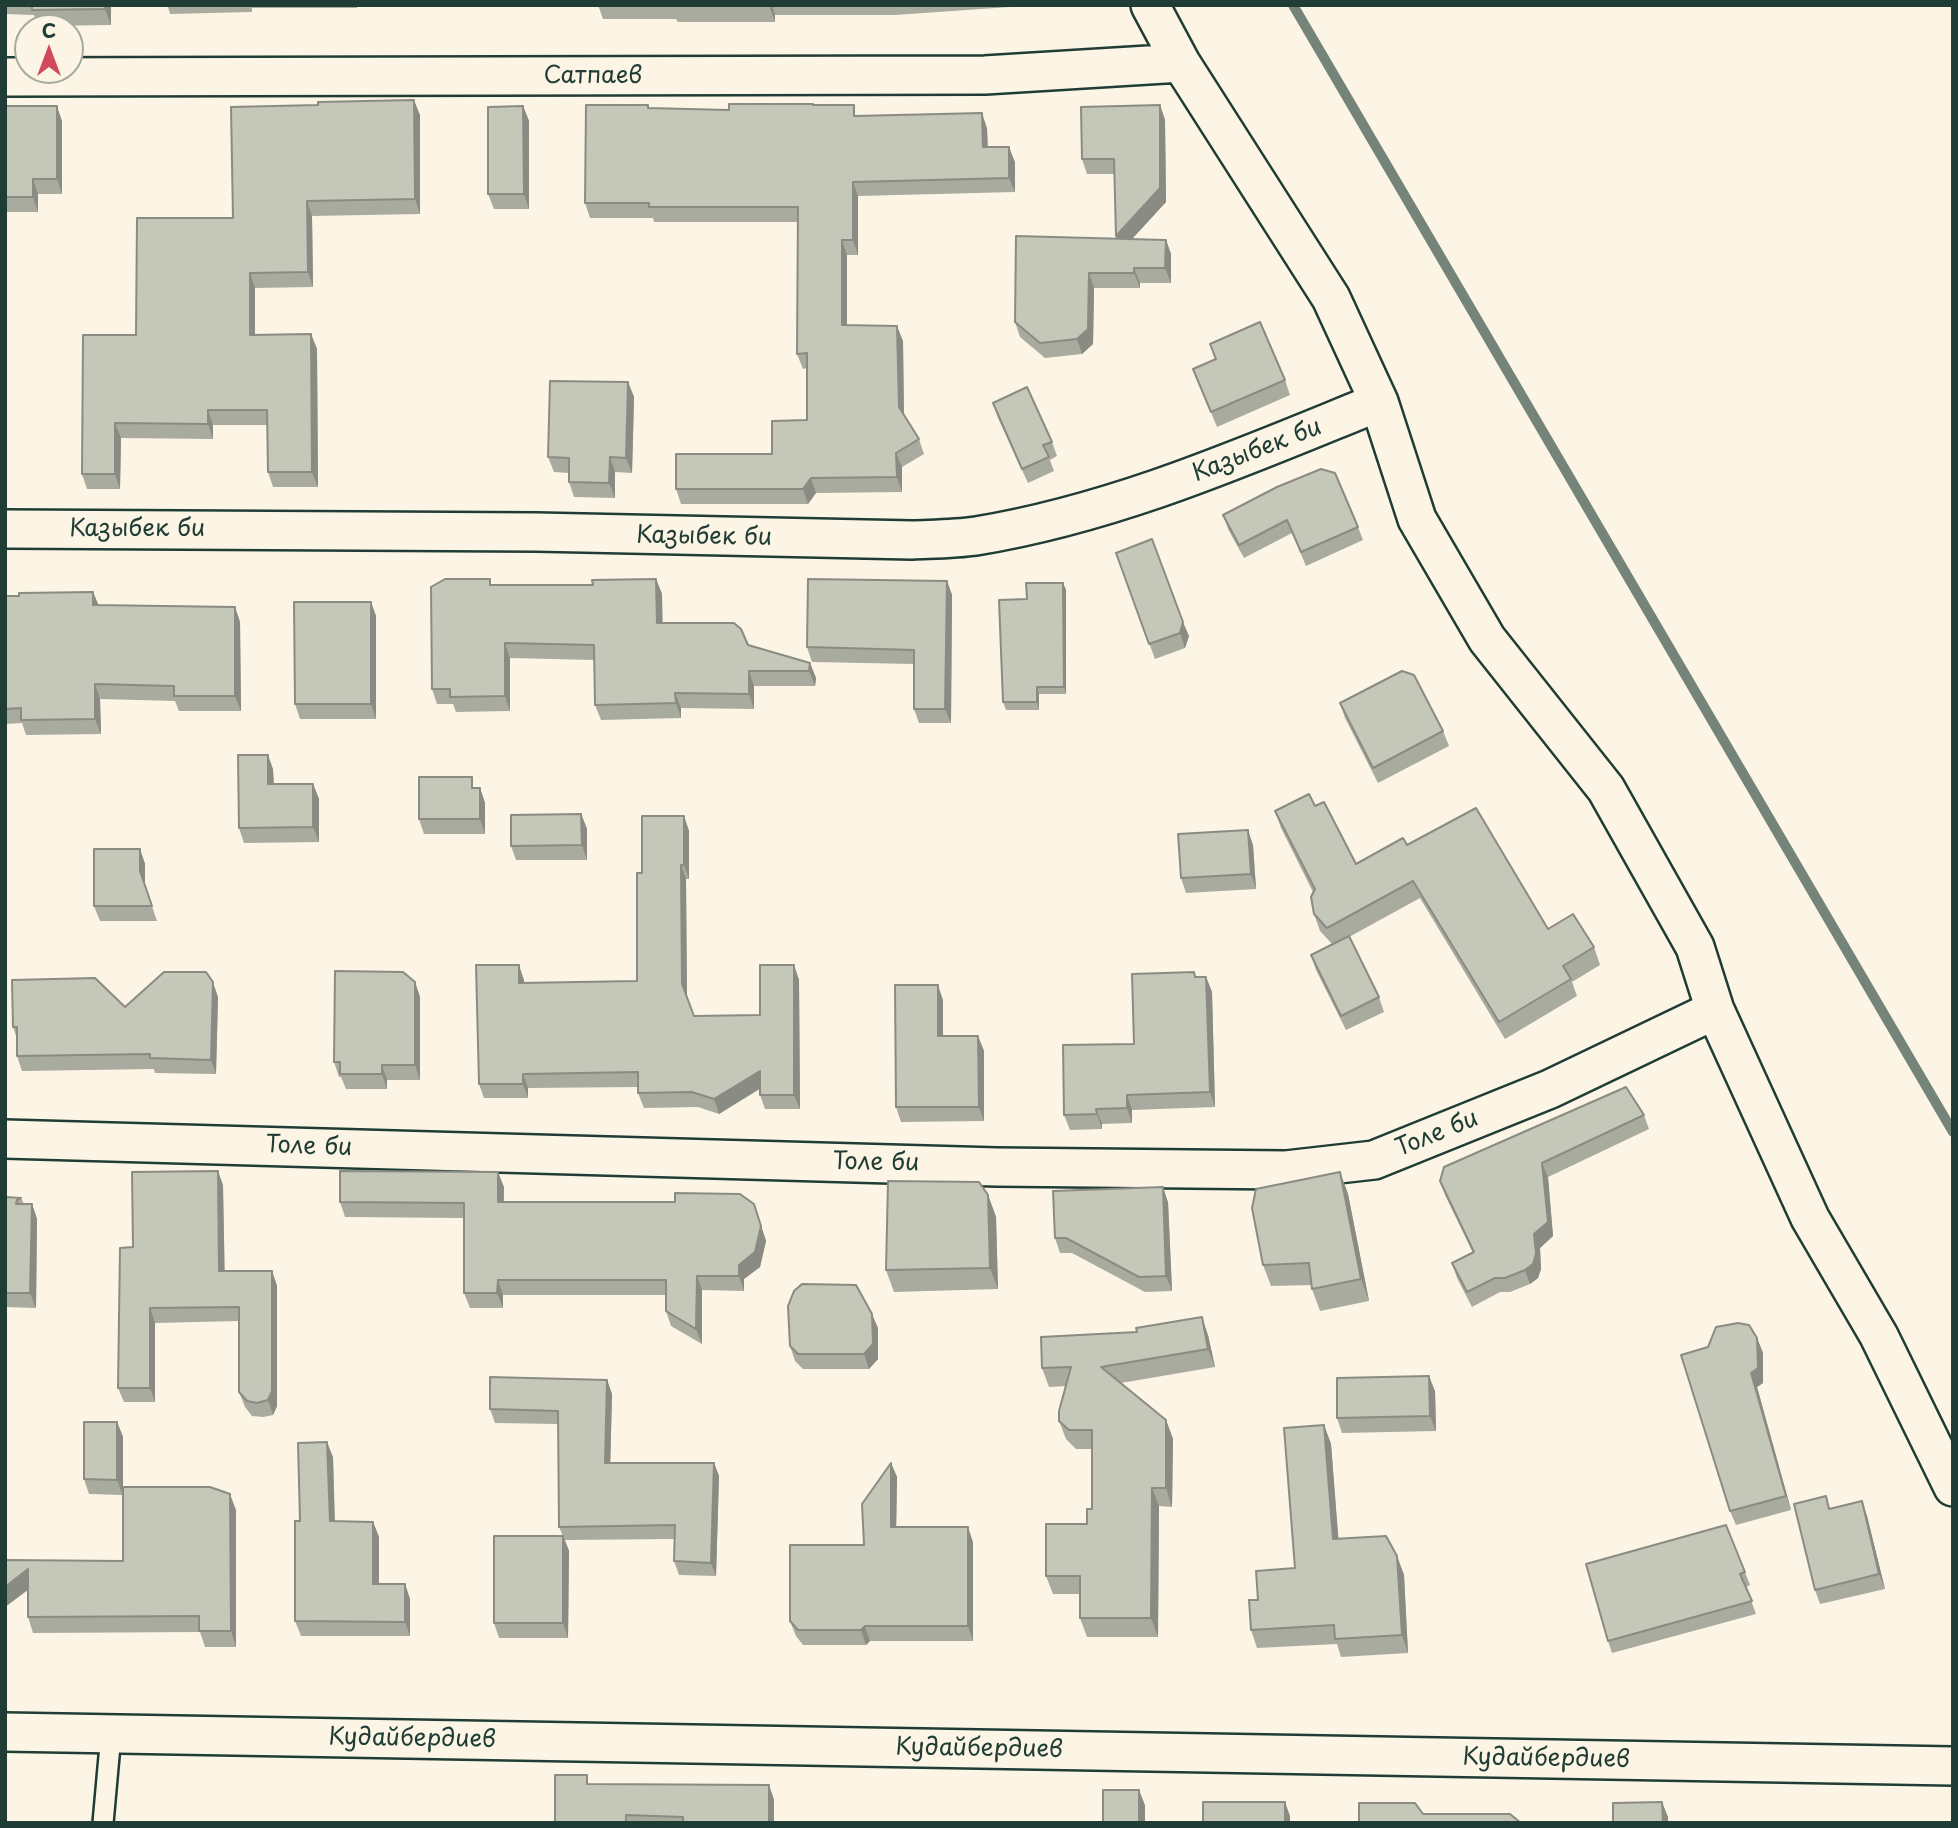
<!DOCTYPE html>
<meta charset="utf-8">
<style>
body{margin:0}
#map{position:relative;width:1958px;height:1828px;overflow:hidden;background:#fcf5e5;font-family:"Playpen Sans",sans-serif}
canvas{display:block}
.frame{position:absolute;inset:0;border:7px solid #1f3d34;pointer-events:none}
.north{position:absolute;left:14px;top:14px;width:70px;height:70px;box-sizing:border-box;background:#fcf5e5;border:2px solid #a4ab9e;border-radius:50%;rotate:0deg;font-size:19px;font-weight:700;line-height:28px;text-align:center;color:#1f3d34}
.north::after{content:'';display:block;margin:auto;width:24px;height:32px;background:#d1495b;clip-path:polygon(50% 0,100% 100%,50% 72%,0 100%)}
</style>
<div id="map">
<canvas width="1958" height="1828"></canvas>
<div class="frame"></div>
<div class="north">С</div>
</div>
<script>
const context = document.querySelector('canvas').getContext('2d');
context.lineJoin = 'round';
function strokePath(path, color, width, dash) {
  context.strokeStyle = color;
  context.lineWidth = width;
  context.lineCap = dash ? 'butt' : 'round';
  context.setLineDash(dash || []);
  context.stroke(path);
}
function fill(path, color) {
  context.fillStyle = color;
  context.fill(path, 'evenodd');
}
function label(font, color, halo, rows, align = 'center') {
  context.font = font + ' "Playpen Sans",sans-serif';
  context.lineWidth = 6;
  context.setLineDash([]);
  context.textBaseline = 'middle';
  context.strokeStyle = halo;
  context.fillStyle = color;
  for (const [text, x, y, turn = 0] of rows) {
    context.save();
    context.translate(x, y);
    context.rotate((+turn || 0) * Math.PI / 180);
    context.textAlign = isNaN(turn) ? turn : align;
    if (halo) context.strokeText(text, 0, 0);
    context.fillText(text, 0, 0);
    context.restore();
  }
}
strokePath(new Path2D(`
 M 1293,5 L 1953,1132`), '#758479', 10);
const service = new Path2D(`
 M 103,1823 L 111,1734`);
const minor = new Path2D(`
 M 1150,5 L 1181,63 L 1331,298 L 1379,402 L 1417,519 L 1487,639 L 1606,789 L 1695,947 L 1715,1010 L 1810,1218 L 1879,1336 L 1953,1487
 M 5,77 L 985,75 L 1181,63
 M 5,529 L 536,532 L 912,540 C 933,539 955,539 976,536 C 1117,513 1248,455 1379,402
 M 5,1139 L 997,1167 L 1286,1170 L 1374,1160 L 1550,1089 L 1715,1010
 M 5,1732 L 1953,1766`);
strokePath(service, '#1f3d34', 24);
strokePath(minor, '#1f3d34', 42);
strokePath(service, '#fcf5e5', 19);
strokePath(minor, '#fcf5e5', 37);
fill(new Path2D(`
 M 5,5 L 357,5 L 357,8 L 252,8 L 252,12 L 170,14 L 168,7 L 111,7 L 111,25 L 38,26 L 34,15 L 5,14 Z
 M 598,5 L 1009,5 L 1010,7 L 895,15 L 775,15 L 775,22 L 678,22 L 676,19 L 603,19 Z
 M 648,105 L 649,108 L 729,110 L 814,105 L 858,116 L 987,128 L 988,147 L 1015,162 L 1015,192 L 858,196 L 858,255 L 847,255 L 847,325 L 903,341 L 904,416 L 919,439 L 924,454 L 902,467 L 902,492 L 816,493 L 808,504 L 681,504 L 676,489 L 772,454 L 807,420 L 807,368 L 803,369 L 797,354 L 798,222 L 654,222 L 653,218 L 590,218 L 585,203 Z
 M 1160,105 L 1165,120 L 1166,202 L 1132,239 L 1166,240 L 1171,254 L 1171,283 L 1140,283 L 1140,288 L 1094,288 L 1093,344 L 1082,354 L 1045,358 L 1020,337 L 1015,322 L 1116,239 L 1114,174 L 1087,174 L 1082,159 Z
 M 5,106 L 62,121 L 62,194 L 38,194 L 38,212 L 5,212 Z
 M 523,106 L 529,121 L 529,209 L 494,209 L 488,194 Z
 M 420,115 L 420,214 L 312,216 L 313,287 L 255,288 L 255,335 L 311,334 L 317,349 L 318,487 L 273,487 L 268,472 L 267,425 L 213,425 L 213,439 L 121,438 L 120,489 L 87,489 L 82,474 L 136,335 L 233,218 Z
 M 1210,344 L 1285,380 L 1290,395 L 1217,427 L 1193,369 L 1215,360 Z
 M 628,382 L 634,397 L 632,473 L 615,472 L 615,498 L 574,497 L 569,482 L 569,473 L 554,472 L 548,457 Z
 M 993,403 L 1052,442 L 1057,456 L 1050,460 L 1054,471 L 1028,483 L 998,418 Z
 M 1277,487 L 1358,527 L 1363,540 L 1306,566 L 1292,533 L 1244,558 L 1228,529 L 1223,515 Z
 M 1116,553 L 1189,636 L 1185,648 L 1155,659 Z
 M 656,579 L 662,594 L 662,623 L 748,645 L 810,663 L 816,678 L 815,686 L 754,686 L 754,709 L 681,708 L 681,718 L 601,720 L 595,705 L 594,660 L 510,658 L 510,711 L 456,712 L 453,704 L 437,704 L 432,689 L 492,585 L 593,585 Z
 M 947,581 L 952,595 L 951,723 L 919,723 L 914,709 L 914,664 L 812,662 L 807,647 Z
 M 1063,583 L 1066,590 L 1066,694 L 1039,694 L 1039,710 L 1006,710 L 1003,702 L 1027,599 Z
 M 93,592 L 98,605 L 235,607 L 240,622 L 241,711 L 179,711 L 175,701 L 100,699 L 101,734 L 26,735 L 22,723 L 5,724 L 5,596 Z
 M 371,602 L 376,616 L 376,719 L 300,719 L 295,704 Z
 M 1340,703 L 1443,731 L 1449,746 L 1378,783 L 1345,718 Z
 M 273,769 L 274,784 L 313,784 L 319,799 L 319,842 L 244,843 L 239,828 Z
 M 476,788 L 480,788 L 485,803 L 485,834 L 424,834 L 419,819 Z
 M 1315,806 L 1356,864 L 1407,845 L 1548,929 L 1594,947 L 1600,965 L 1572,982 L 1577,996 L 1505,1039 L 1420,898 L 1349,937 L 1379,997 L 1384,1012 L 1346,1030 L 1316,970 L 1311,955 L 1332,944 L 1320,931 L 1314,914 L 1313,892 L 1281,828 L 1275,811 Z
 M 581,814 L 587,829 L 587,860 L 516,860 L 511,846 Z
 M 684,816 L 689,831 L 689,879 L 686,879 L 687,998 L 694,1016 L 760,1015 L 794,965 L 799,980 L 800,1109 L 765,1109 L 760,1095 L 760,1089 L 719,1114 L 698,1107 L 644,1108 L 638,1093 L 638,1087 L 528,1088 L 528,1098 L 484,1098 L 479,1084 L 524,980 L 524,983 L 637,981 L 642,873 Z
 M 1253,845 L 1256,889 L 1186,893 L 1181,878 Z
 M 140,849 L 145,864 L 145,886 L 157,921 L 100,921 L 94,906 Z
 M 1196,977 L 1206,977 L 1212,992 L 1215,1107 L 1132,1110 L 1132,1123 L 1102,1124 L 1102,1129 L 1070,1130 L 1064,1115 L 1134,1044 Z
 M 415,982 L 420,997 L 420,1080 L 387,1080 L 387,1089 L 346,1089 L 341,1077 L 339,1077 L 334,1062 Z
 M 218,997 L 216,1074 L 155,1073 L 154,1069 L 22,1071 L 17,1056 L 17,1039 L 13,1027 L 125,1007 Z
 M 943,1000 L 943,1036 L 978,1036 L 984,1051 L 984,1121 L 901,1122 L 896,1107 Z
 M 1644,1115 L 1649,1129 L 1548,1177 L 1553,1236 L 1540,1248 L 1541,1269 L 1538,1278 L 1530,1284 L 1510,1292 L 1500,1292 L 1472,1307 L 1457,1278 L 1452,1263 L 1473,1253 L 1445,1195 L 1440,1181 Z
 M 1340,1172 L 1348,1194 L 1369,1301 L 1320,1311 L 1312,1289 L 1312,1285 L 1271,1286 L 1263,1265 Z
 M 223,1185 L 224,1271 L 272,1271 L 277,1286 L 277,1406 L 273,1415 L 263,1417 L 252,1416 L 245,1407 L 239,1392 L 239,1321 L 155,1323 L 155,1402 L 124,1402 L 118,1388 L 133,1247 Z
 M 504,1187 L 504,1202 L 754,1204 L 766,1241 L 760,1267 L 744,1279 L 744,1291 L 702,1290 L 702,1344 L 671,1326 L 666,1311 L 666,1295 L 503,1295 L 503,1308 L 470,1308 L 464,1293 L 464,1218 L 345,1217 L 340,1202 Z
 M 988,1195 L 996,1217 L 998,1289 L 894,1292 L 886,1270 Z
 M 5,1197 L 21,1198 L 24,1204 L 32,1204 L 37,1219 L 36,1308 L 5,1307 Z
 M 1168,1202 L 1172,1291 L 1145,1292 L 1072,1253 L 1060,1253 L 1055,1238 Z
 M 878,1328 L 878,1359 L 869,1369 L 803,1369 L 795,1361 L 790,1346 Z
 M 1208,1335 L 1215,1367 L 1121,1383 L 1166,1420 L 1173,1439 L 1172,1507 L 1159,1506 L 1158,1637 L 1087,1637 L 1080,1618 L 1080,1594 L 1053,1594 L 1046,1576 L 1087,1524 L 1092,1509 L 1092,1449 L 1076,1449 L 1066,1439 L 1059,1421 L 1066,1386 L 1049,1387 L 1042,1368 Z
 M 1757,1338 L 1763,1353 L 1763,1383 L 1757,1387 L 1791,1510 L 1736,1525 L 1730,1511 Z
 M 607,1380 L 612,1394 L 610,1463 L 714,1463 L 719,1476 L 716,1576 L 679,1575 L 674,1561 L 675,1539 L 565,1540 L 569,1551 L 568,1638 L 499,1638 L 494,1623 L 563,1536 L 559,1527 L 558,1424 L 495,1423 L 490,1409 Z
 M 1435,1391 L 1436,1431 L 1342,1433 L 1337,1418 Z
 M 117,1422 L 123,1437 L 123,1487 L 236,1510 L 236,1647 L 205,1647 L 200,1632 L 33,1633 L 28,1617 L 28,1590 L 5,1607 L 5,1560 L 123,1561 L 123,1495 L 89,1494 L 84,1479 Z
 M 1324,1425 L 1331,1444 L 1338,1539 L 1397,1556 L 1404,1575 L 1408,1653 L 1341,1657 L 1337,1644 L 1257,1648 L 1251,1630 L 1258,1600 L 1295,1568 Z
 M 333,1457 L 335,1522 L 373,1522 L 379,1537 L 379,1584 L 405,1584 L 410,1599 L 410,1636 L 301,1636 L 295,1621 L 300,1521 Z
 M 891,1463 L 897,1477 L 896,1527 L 973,1542 L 973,1641 L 870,1641 L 866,1645 L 803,1645 L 796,1636 L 790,1621 L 864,1545 Z
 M 1862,1501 L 1867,1516 L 1885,1589 L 1820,1604 L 1815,1590 L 1830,1509 Z
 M 1745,1572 L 1750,1585 L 1746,1587 L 1756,1614 L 1612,1653 L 1608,1641 Z
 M 590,1784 L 769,1785 L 774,1800 L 774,1823 L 555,1823 Z`), '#a9ab9f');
fill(new Path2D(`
 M 105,5 L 110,5 L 111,7 L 111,25 L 105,9 Z
 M 769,5 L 772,5 L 775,15 L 775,22 Z
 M 414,100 L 420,115 L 420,214 L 415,199 Z
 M 1160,105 L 1165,120 L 1166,202 L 1121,251 L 1116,236 Z
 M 57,106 L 62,121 L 62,194 L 57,179 Z
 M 523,106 L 529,121 L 529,209 L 524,194 Z
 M 982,113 L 987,128 L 988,162 L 983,147 Z
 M 1009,147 L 1015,162 L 1015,192 L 1009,178 Z
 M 33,179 L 38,194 L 38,212 L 33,197 Z
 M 853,182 L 858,196 L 858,255 L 853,240 Z
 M 307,201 L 312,216 L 313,287 L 308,272 Z
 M 842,240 L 847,255 L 847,340 L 842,325 Z
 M 1166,240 L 1171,254 L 1171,283 L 1165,268 Z
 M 1134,268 L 1140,283 L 1140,288 L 1134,273 Z
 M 250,273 L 255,288 L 255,350 L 250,335 Z
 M 1089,273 L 1094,288 L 1093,344 L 1082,354 L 1077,339 Z
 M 897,326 L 903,341 L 904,422 L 899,407 Z
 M 311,334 L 317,349 L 318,487 L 312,472 Z
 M 628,382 L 634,397 L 632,473 L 626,458 Z
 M 208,410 L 213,425 L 213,439 L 208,424 Z
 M 115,423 L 121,438 L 120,489 L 115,474 Z
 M 896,453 L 902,467 L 902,492 L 897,477 Z
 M 610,457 L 615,472 L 615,498 L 609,483 Z
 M 811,478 L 816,493 L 808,504 L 803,489 Z
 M 656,579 L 662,594 L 663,638 L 657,623 Z
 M 947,581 L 952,595 L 951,723 L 945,709 Z
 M 1063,583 L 1066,590 L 1066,694 L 1064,687 Z
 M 93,592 L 99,606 L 93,605 Z
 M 371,602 L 376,616 L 376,719 L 371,704 Z
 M 235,607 L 240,622 L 241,711 L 235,696 Z
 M 1183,622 L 1189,636 L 1185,648 L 1180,633 Z
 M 505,643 L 510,658 L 510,711 L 505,696 Z
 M 810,663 L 816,678 L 815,686 L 809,671 Z
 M 749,671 L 754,686 L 754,709 L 749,694 Z
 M 95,684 L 100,699 L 101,734 L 95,719 Z
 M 1037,687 L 1039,694 L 1039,710 L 1037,702 Z
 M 675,693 L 681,708 L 681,718 L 676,703 Z
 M 268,755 L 273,769 L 274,799 L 268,784 Z
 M 313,784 L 319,799 L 319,842 L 313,827 Z
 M 480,788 L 485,803 L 485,834 L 480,819 Z
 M 581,814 L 587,829 L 587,860 L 582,845 Z
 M 684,816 L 689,831 L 689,879 L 684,865 Z
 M 1248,830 L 1253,845 L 1256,889 L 1251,874 Z
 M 140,849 L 145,864 L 145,886 L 157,921 L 140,871 Z
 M 681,865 L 686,879 L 687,998 L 682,984 Z
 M 519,965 L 524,980 L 524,997 L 519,983 Z
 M 794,965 L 799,980 L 800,1109 L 794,1095 Z
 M 1206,977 L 1212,992 L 1215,1107 L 1210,1092 Z
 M 213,982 L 218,997 L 216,1074 L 211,1060 Z
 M 415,982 L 420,997 L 420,1080 L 415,1065 Z
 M 938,985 L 943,1000 L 943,1051 L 938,1036 Z
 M 978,1036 L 984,1051 L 984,1121 L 979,1107 Z
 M 382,1065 L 387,1080 L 387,1089 L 382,1074 Z
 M 760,1071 L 765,1085 L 719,1114 L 714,1099 Z
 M 523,1074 L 528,1088 L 528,1098 L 523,1084 Z
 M 1127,1095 L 1132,1110 L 1132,1123 L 1127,1108 Z
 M 1096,1109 L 1102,1124 L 1102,1129 L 1097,1114 Z
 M 1542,1163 L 1548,1177 L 1553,1236 L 1540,1248 L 1541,1269 L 1538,1278 L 1530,1284 L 1525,1270 L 1534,1234 Z
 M 218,1171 L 223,1185 L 225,1286 L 219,1271 Z
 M 498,1172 L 504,1187 L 503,1217 L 498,1202 Z
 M 1340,1172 L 1348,1194 L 1369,1301 L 1361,1279 Z
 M 1163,1187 L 1168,1202 L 1172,1291 L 1166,1276 Z
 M 988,1195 L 996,1217 L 998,1289 L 990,1268 Z
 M 32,1204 L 37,1219 L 36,1308 L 30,1293 Z
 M 754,1204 L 766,1241 L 760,1267 L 744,1279 L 744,1291 L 739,1276 L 739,1265 Z
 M 272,1271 L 277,1286 L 277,1406 L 273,1415 L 268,1400 Z
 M 697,1276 L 702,1290 L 702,1344 L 696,1329 Z
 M 498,1280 L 503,1295 L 503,1308 L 497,1293 Z
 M 150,1308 L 155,1323 L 155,1402 L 150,1388 Z
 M 872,1314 L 878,1328 L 878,1359 L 869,1369 L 864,1354 Z
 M 1202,1317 L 1208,1335 L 1215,1367 L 1208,1349 Z
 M 1757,1338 L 1763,1353 L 1763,1383 L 1757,1387 L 1791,1510 L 1786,1496 L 1751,1373 Z
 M 1429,1376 L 1435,1391 L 1436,1431 L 1430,1416 Z
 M 607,1380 L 612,1394 L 610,1476 L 605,1463 Z
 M 1166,1420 L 1173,1439 L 1172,1507 L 1166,1488 Z
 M 117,1422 L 123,1437 L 123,1495 L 117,1480 Z
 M 1324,1425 L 1331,1444 L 1340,1558 L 1333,1539 Z
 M 327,1442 L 333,1457 L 335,1536 L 330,1521 Z
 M 714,1463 L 719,1476 L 716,1576 L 711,1563 Z
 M 891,1463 L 897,1477 L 896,1542 L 891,1527 Z
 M 1152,1488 L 1159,1506 L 1158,1637 L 1151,1618 Z
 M 230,1494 L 236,1510 L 236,1647 L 231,1631 Z
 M 1862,1501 L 1867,1516 L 1885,1589 L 1879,1574 Z
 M 373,1522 L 379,1537 L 379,1599 L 373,1584 Z
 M 968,1527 L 973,1542 L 973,1641 L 968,1626 Z
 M 563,1536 L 569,1551 L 568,1638 L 563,1623 Z
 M 1397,1556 L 1404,1575 L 1408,1653 L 1402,1635 Z
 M 28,1569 L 34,1585 L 5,1607 L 5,1587 Z
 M 405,1584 L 410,1599 L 410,1636 L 405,1622 Z
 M 865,1626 L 870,1641 L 866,1645 L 861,1630 Z
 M 769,1785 L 774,1800 L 774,1823 L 769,1823 Z
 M 1139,1790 L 1145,1805 L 1145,1823 L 1139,1823 Z
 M 1285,1802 L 1290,1816 L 1290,1823 L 1285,1823 Z
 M 1662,1802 L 1668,1817 L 1668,1823 L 1663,1823 Z`), '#8a8b82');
const building = new Path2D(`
 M 32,5 L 105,5 L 105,9 L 32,10 Z
 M 672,5 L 769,5 L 769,6 L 672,6 Z
 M 414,100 L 415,199 L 307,201 L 308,272 L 250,273 L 250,335 L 311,334 L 312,472 L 268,472 L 267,410 L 208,410 L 208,424 L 115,423 L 115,474 L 82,474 L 83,335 L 136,335 L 137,218 L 233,218 L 231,107 L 318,105 L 318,102 Z
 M 729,104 L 813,104 L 813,105 L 854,105 L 854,116 L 982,113 L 983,147 L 1009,147 L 1009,178 L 853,182 L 853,240 L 842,240 L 842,325 L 897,326 L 899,407 L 919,439 L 896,453 L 897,477 L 811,478 L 803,489 L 676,489 L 676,454 L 772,454 L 772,421 L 807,420 L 807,353 L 797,354 L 798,207 L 649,207 L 649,203 L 585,203 L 586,105 L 648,105 L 648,108 L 729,110 Z
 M 1160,105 L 1160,188 L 1116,236 L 1114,159 L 1082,159 L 1081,107 Z
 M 5,106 L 57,106 L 57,179 L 33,179 L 33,197 L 5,197 Z
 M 523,106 L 524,194 L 488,194 L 488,107 Z
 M 1016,236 L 1166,240 L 1165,268 L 1134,268 L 1134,273 L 1089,273 L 1088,329 L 1077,339 L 1040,343 L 1015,322 Z
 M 1260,322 L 1285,380 L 1211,412 L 1193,369 L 1216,359 L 1210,344 Z
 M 550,381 L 628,382 L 626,458 L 610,457 L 609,483 L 569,482 L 569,458 L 548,457 Z
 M 1027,387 L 1052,442 L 1043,445 L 1049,457 L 1022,469 L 993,403 Z
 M 1321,469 L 1335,473 L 1358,527 L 1301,552 L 1287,520 L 1239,545 L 1223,515 L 1277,487 Z
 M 1152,539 L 1183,622 L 1180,633 L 1149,644 L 1116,553 Z
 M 445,579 L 490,579 L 490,585 L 593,585 L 592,580 L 656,579 L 657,623 L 734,623 L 741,629 L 748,645 L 810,663 L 809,671 L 749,671 L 749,694 L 675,693 L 676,703 L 595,705 L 594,645 L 505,643 L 505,696 L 450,697 L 450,689 L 432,689 L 431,587 Z
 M 808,579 L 947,581 L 945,709 L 914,709 L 914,650 L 807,647 Z
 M 1026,583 L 1063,583 L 1064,687 L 1037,687 L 1037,702 L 1003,702 L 999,600 L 1027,599 Z
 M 93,592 L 93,605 L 235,607 L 235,696 L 174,696 L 174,686 L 95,684 L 95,719 L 21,720 L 21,708 L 5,709 L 5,596 L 19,596 L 19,593 Z
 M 294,602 L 371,602 L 371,704 L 295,704 Z
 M 1402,671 L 1414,675 L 1443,731 L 1373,768 L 1340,703 Z
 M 238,755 L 268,755 L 268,784 L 313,784 L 313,827 L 239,828 Z
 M 419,777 L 472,777 L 472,788 L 480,788 L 480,819 L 419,819 Z
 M 1309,794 L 1315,806 L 1324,802 L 1356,864 L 1403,838 L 1407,845 L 1476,808 L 1548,929 L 1573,914 L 1594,947 L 1563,966 L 1571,979 L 1499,1022 L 1413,881 L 1327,928 L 1314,914 L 1311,897 L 1315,889 L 1275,811 Z
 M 581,814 L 582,845 L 511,846 L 511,815 Z
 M 642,816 L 684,816 L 684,865 L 681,865 L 682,984 L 694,1016 L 760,1015 L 760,965 L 794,965 L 794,1095 L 760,1095 L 760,1071 L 714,1099 L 692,1092 L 638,1093 L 638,1072 L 523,1074 L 523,1084 L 479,1084 L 476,965 L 519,965 L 519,983 L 637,981 L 637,873 L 642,873 Z
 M 1248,830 L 1251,874 L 1181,878 L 1178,834 Z
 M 94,849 L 140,849 L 140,871 L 152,906 L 94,906 Z
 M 1349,936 L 1379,997 L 1341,1016 L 1311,955 Z
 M 335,971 L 403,972 L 415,982 L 415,1065 L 382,1065 L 382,1074 L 340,1074 L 340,1062 L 334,1062 Z
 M 164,972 L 206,972 L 213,982 L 211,1060 L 150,1058 L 150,1054 L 17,1056 L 17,1027 L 13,1027 L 12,980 L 95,978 L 125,1007 Z
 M 1194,972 L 1195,977 L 1206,977 L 1210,1092 L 1127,1095 L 1127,1108 L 1096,1109 L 1097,1114 L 1064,1115 L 1063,1045 L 1134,1044 L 1132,974 Z
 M 895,985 L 938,985 L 938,1036 L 978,1036 L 979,1107 L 896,1107 Z
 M 1626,1087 L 1644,1115 L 1542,1163 L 1548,1222 L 1534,1234 L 1536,1254 L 1533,1264 L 1525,1270 L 1505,1278 L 1495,1278 L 1467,1292 L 1452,1263 L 1474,1252 L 1440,1181 L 1444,1167 Z
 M 218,1171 L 219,1271 L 272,1271 L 272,1391 L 268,1400 L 257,1403 L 247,1401 L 239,1392 L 239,1307 L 150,1308 L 150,1388 L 118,1388 L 120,1248 L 133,1247 L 132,1172 Z
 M 340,1171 L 498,1172 L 498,1202 L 675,1202 L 675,1193 L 740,1194 L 754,1204 L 761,1226 L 755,1252 L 739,1265 L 739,1276 L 697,1276 L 696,1329 L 666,1311 L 666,1280 L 498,1280 L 497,1293 L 464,1293 L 464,1203 L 340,1202 Z
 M 1340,1172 L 1361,1279 L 1312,1289 L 1309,1263 L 1263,1265 L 1252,1208 L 1256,1189 Z
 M 888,1181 L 979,1182 L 988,1195 L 990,1268 L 886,1270 Z
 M 1163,1187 L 1166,1276 L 1139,1277 L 1066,1238 L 1055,1238 L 1053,1191 Z
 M 5,1197 L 21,1198 L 17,1200 L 16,1204 L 32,1204 L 30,1293 L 5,1293 Z
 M 802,1284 L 856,1285 L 872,1314 L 873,1344 L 864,1354 L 798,1354 L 790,1346 L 788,1306 L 794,1291 Z
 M 1202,1317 L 1208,1349 L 1101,1367 L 1166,1420 L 1166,1488 L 1152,1488 L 1151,1618 L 1080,1618 L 1080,1576 L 1046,1576 L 1046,1524 L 1087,1524 L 1087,1509 L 1092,1509 L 1092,1430 L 1069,1430 L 1059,1421 L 1059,1411 L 1071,1367 L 1042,1368 L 1041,1337 L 1137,1332 L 1136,1328 Z
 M 1738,1323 L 1749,1325 L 1757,1338 L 1758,1368 L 1751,1373 L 1786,1496 L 1730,1511 L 1681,1355 L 1708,1347 L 1716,1327 Z
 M 1429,1376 L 1430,1416 L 1337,1418 L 1337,1378 Z
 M 490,1377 L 607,1380 L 605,1463 L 714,1463 L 711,1563 L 674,1561 L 675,1525 L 559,1527 L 558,1411 L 490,1409 Z
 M 84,1422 L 117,1422 L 117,1480 L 84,1479 Z
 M 1324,1425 L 1333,1539 L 1386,1536 L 1397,1556 L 1402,1635 L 1335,1639 L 1334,1625 L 1251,1630 L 1249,1600 L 1258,1600 L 1256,1571 L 1295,1568 L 1284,1428 Z
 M 327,1442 L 330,1521 L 373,1522 L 373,1584 L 405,1584 L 405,1622 L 295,1621 L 295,1521 L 300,1521 L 298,1443 Z
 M 891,1463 L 891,1527 L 968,1527 L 968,1626 L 865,1626 L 861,1630 L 798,1630 L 790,1621 L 790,1545 L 864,1545 L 862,1504 Z
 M 123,1487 L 210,1487 L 230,1494 L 231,1631 L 199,1631 L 199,1616 L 28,1617 L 28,1569 L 5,1587 L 5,1560 L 123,1561 Z
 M 1826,1496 L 1829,1509 L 1862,1501 L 1879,1574 L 1815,1590 L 1794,1504 Z
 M 1726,1525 L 1745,1572 L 1740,1574 L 1752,1601 L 1608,1641 L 1586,1564 Z
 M 494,1536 L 563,1536 L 563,1623 L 494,1623 Z
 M 555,1775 L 587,1775 L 587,1784 L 769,1785 L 769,1823 L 683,1823 L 683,1817 L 626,1815 L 626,1823 L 555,1823 Z
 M 1103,1790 L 1139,1790 L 1139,1823 L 1103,1823 Z
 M 1203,1802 L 1285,1802 L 1285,1823 L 1203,1823 Z
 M 1662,1802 L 1663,1823 L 1613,1823 L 1613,1803 Z
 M 1359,1803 L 1415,1803 L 1423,1814 L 1510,1814 L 1521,1823 L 1359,1823 Z`);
fill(building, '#c5c7b9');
strokePath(building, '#8a8b82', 2);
label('24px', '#1f3d34', '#fcf5e5', [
 ["Сатпаев",593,76],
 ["Казыбек би",1257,451,-21],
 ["Казыбек би",137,529],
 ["Казыбек би",704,537,1],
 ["Толе би",1437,1134,-22],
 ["Толе би",309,1147,2],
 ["Толе би",876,1163,1],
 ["Кудайбердиев",412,1739,1],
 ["Кудайбердиев",979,1749,1],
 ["Кудайбердиев",1546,1759,1]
]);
</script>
